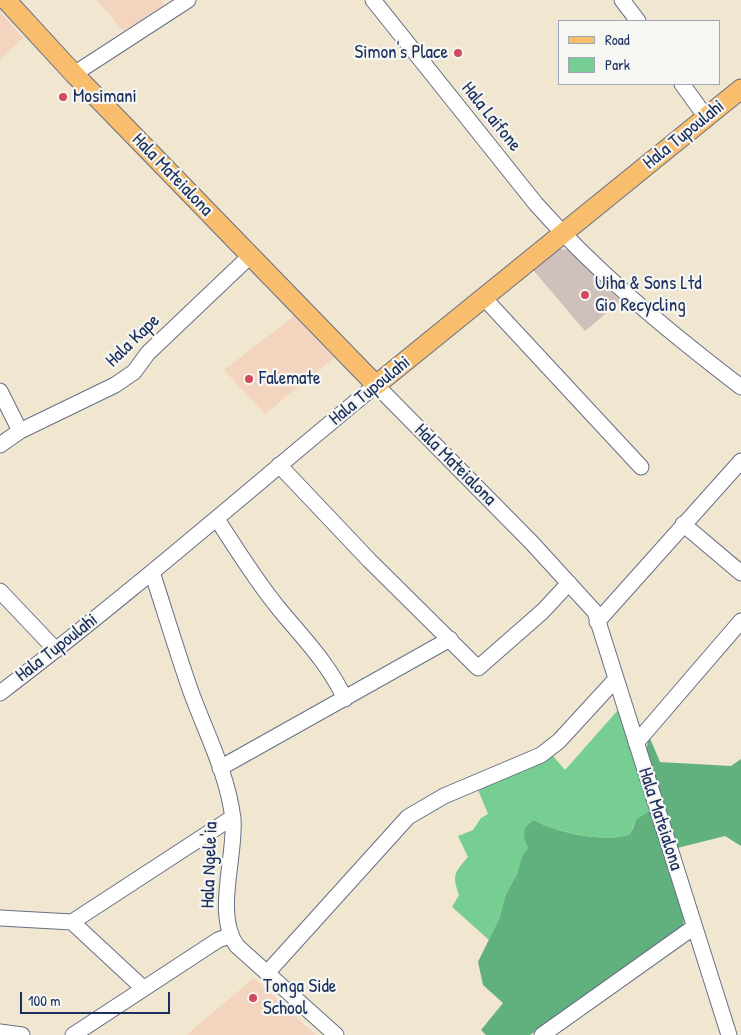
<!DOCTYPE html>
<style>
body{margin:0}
#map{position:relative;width:741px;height:1035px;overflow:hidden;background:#f1e7d1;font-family:"Patrick Hand",sans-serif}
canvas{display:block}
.legend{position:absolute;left:558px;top:20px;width:162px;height:65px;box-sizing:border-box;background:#f6f6f2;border:1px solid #9ea6b7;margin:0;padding:6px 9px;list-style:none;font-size:15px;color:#1b2f5e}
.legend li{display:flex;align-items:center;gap:10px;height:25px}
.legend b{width:25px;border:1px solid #9ea6b7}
.scale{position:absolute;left:20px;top:992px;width:150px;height:22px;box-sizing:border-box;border:2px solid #1b2f5e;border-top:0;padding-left:6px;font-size:15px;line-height:18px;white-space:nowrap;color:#1b2f5e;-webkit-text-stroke:4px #f6f6f2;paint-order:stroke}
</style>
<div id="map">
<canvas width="741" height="1035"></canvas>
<ul class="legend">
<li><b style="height:6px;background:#f9be6d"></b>Road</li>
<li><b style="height:14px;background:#76ce93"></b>Park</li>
</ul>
<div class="scale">100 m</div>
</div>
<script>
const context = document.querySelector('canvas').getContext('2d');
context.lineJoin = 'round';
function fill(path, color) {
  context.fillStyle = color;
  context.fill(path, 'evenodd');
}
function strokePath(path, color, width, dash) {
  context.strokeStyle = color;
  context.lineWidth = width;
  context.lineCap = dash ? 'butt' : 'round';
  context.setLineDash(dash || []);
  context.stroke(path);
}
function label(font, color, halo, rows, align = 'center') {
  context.font = font + ' "Patrick Hand",sans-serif';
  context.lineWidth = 4.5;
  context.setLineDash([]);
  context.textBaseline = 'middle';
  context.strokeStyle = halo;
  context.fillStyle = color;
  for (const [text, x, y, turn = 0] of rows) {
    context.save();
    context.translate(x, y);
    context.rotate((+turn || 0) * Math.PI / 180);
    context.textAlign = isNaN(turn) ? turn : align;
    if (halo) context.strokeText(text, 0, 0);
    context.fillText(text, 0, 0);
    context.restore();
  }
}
fill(new Path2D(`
 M 97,0 L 161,0 L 165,5 L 123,31 Z
 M 0,12 L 23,38 L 0,60 Z
 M 294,316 L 334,358 L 265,414 L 224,370 Z
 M 254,978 L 316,1035 L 186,1035 Z`), '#f3d4bf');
fill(new Path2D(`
 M 560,249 L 568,250 L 621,301 L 585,331 L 533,270 Z`), '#cfc0bb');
fill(new Path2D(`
 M 618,710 L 653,809 L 633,826 L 630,834 C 607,844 556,832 534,820 L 524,837 L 528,848 L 522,856 L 517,874 L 506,894 L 499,919 L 489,940 L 452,907 L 459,895 C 452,875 454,873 468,857 L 458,836 L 473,830 L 481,818 L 488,814 L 478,790 L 553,756 L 565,770 Z`), '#76ce93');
fill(new Path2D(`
 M 649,736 L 660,762 L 731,766 L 741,759 L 741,846 L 725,836 L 677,848 L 646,752 Z
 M 653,809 L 684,917 L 683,930 L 530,1035 L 486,1035 L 481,1030 L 503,1003 L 483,985 L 478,962 L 499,919 L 506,894 L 517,874 L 522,856 L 528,848 L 524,838 L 525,828 L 534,820 C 555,832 607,844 630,834 L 637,819 Z`), '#60b17d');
const minor = new Path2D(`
 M 373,0 L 536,204 C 597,273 668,331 741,387
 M 622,0 L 638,21
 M 74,74 L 188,0
 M 682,84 L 706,117
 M 485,299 L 641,467
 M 0,391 L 20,431
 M 0,445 L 20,431 L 115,385 L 134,372 L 148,353 L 250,256
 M 279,465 L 369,560 L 478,668 L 543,611 L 569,583
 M 217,519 C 237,550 256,581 280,610 C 304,639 329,664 345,699
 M 683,524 L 741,573
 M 152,572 C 165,612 177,652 191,692 C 206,733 228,775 233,819 C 236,856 214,915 237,946 L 336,1035
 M 0,591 L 56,650
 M 597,622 L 741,461
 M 0,693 C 129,595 251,488 376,385 L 532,543 L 595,612 L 729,1035
 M 636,743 L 741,621
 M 220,768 L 450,639
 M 0,918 L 72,922 L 233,817
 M 72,922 L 143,988
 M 267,973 L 408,817 L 444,796 L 541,755 L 559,741 L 615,680
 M 0,1032 L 22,1035
 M 73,1035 L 218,940 L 229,936
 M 542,1035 L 694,927`);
const major = new Path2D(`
 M 6,0 L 74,74 L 376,385 L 741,89`);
strokePath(minor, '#666f86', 17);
strokePath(major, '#666f86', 21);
strokePath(minor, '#fff', 15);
strokePath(major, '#f9be6d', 19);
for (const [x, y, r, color] of [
 [458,53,5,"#d1495b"],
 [63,97,5,"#d1495b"],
 [585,295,5,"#d1495b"],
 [249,379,5,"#d1495b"],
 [253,998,5,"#d1495b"]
]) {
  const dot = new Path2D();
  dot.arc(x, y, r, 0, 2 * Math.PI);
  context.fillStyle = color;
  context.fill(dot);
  strokePath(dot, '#f6f6f2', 2);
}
label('19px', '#1b2f5e', '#f6f6f2', [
 ["Simon's Place",448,53,"right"],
 ["Mosimani",73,97],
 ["Uiha & Sons Ltd",595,284],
 ["Gio Recycling",595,306],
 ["Falemate",259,379],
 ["Tonga Side",263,987],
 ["School",263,1009]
], 'left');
label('19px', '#1b2f5e', '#f6f6f2', [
 ["Hala Laifone",491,117,51],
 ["Hala Tupoulahi",684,135,-39],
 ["Hala Mateialona",172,175,46],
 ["Hala Kape",133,341,-44],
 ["Hala Tupoulahi",370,391,-39],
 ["Hala Mateialona",455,465,45],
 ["Hala Tupoulahi",57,648,-38],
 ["Hala Mateialona",660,819,72],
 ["Hala Ngele'ia",210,865,-88]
]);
</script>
